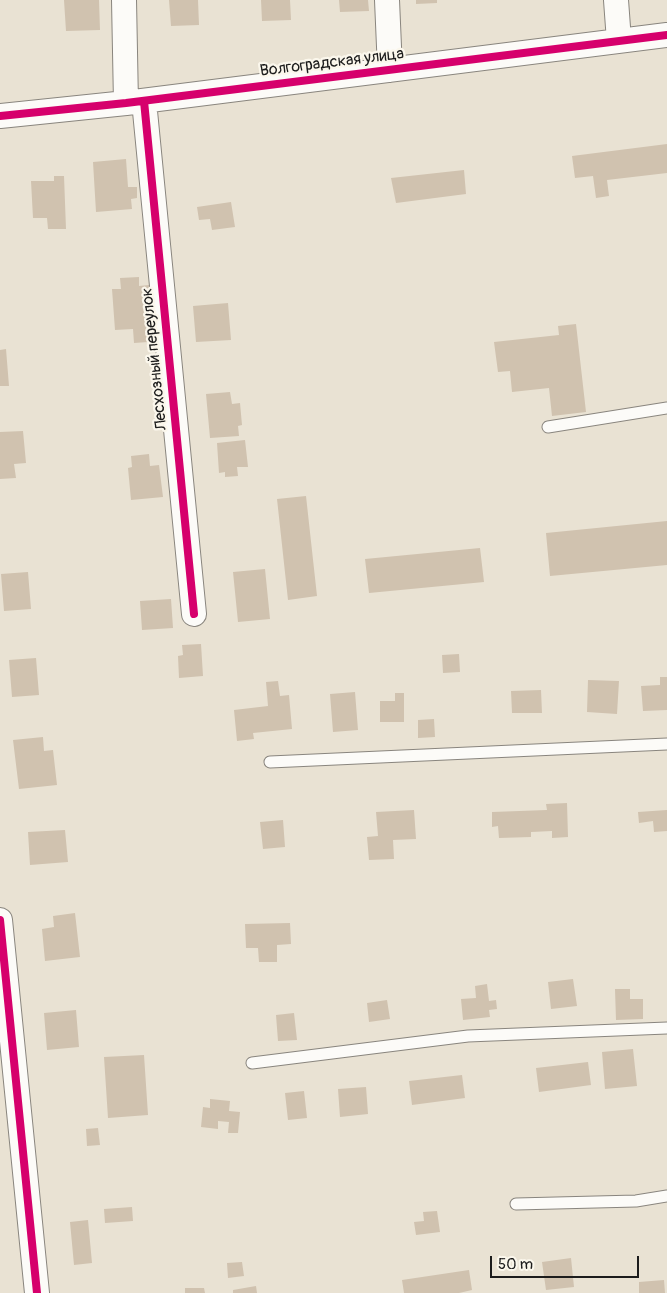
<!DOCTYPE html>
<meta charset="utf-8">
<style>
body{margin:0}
#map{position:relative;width:667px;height:1293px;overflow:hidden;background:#e9e2d3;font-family:Pangolin,sans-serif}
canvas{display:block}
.scale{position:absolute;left:490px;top:1256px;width:149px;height:22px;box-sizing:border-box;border:2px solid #1c1c1c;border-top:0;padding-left:6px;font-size:15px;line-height:18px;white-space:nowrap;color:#1c1c1c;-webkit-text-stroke:4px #fbf7ec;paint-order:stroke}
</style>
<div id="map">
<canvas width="667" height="1293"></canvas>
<div class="scale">50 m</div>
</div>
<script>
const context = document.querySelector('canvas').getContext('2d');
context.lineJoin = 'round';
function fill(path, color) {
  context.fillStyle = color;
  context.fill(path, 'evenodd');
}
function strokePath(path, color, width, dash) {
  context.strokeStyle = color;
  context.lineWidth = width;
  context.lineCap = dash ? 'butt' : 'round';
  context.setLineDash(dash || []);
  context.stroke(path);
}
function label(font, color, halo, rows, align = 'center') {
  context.font = font + ' Pangolin,sans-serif';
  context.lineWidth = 4.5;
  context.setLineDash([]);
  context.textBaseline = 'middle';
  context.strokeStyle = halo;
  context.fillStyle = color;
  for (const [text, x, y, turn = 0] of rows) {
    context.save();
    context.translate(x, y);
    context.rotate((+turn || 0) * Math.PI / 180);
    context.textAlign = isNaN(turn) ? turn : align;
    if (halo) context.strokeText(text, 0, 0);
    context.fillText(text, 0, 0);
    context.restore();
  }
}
fill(new Path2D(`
 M 64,0 L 99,0 L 100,30 L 66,31 Z
 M 169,0 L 198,0 L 199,25 L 171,26 Z
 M 261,0 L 290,0 L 291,20 L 262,21 Z
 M 339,0 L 368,0 L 369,11 L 340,12 Z
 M 416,0 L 437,0 L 437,3 L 416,4 Z
 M 667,144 L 667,173 L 607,180 L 609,196 L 596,198 L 593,176 L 575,178 L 572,156 Z
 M 126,159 L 128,187 L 137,187 L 137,198 L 131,199 L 132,209 L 96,212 L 93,162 Z
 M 464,170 L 466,194 L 396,203 L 391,178 Z
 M 54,176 L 64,176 L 66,229 L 48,229 L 47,218 L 33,218 L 31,181 L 54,181 Z
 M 231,202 L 235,227 L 212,230 L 210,219 L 199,220 L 197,207 Z
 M 139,277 L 139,286 L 149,285 L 152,323 L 147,325 L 148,342 L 134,343 L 133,329 L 115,330 L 112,289 L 121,289 L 120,278 Z
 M 228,303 L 231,340 L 196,342 L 193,306 Z
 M 576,324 L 586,412 L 552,416 L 549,388 L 512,392 L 510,371 L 498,372 L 494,342 L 559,335 L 558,326 Z
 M 6,349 L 9,386 L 0,386 L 0,350 Z
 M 230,392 L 232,404 L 240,403 L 242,425 L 238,426 L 239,436 L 210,438 L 206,394 Z
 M 23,431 L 26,463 L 14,464 L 16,478 L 0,479 L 0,432 Z
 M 245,440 L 248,467 L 237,467 L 238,476 L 225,477 L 225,472 L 219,473 L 217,443 Z
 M 149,454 L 150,466 L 159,465 L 163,497 L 131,500 L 128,468 L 132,467 L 131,456 Z
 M 306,496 L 317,596 L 288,600 L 277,499 Z
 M 667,521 L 667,565 L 550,576 L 546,533 Z
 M 480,548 L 484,582 L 369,593 L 365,559 Z
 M 265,569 L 270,619 L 238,622 L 233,572 Z
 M 28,572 L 31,609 L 4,611 L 1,574 Z
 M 171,599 L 173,628 L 142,630 L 140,601 Z
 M 201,644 L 203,676 L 179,678 L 178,656 L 183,655 L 182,645 Z
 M 459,654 L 460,672 L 443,673 L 442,655 Z
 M 36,658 L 39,695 L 12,697 L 9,660 Z
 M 660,677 L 667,677 L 667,710 L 643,711 L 641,686 L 660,685 Z
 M 588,680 L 619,681 L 617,714 L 587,712 Z
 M 278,681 L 280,696 L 289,695 L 292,729 L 253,733 L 254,739 L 237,741 L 234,710 L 268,706 L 266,682 Z
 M 541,690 L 542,713 L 512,713 L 511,691 Z
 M 355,692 L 358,730 L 333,732 L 330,694 Z
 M 395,693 L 404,693 L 404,722 L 380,722 L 380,701 L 395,701 Z
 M 434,719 L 435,737 L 418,738 L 418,720 Z
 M 43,737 L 44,751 L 53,750 L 57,785 L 19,789 L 13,740 Z
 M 567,803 L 568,837 L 552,838 L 552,831 L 531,832 L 531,837 L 499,838 L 498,826 L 492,827 L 492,812 L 547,810 L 546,804 Z
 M 414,810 L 416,839 L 393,840 L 394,859 L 369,860 L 367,837 L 378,836 L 376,812 Z
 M 667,810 L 667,831 L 654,832 L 653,821 L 639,823 L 638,812 Z
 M 283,820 L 285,847 L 263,849 L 260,822 Z
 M 65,830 L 68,862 L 30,865 L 28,832 Z
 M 75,913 L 80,957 L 45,961 L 42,929 L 54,927 L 53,916 Z
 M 290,923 L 291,944 L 277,945 L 277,962 L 259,962 L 258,948 L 246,948 L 245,924 Z
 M 573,979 L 577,1006 L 551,1009 L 548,982 Z
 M 487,984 L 489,1001 L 496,1000 L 497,1009 L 489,1010 L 490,1017 L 463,1020 L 461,999 L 476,998 L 475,986 Z
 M 615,989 L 630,989 L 630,999 L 643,999 L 643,1019 L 616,1020 Z
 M 387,1000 L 390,1019 L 369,1022 L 367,1003 Z
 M 76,1010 L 79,1047 L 47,1050 L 44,1013 Z
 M 294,1013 L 297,1040 L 278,1041 L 276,1015 Z
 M 633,1049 L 637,1086 L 605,1089 L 602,1052 Z
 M 144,1055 L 148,1115 L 108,1118 L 104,1057 Z
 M 588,1062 L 591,1085 L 539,1092 L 536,1068 Z
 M 462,1075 L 465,1098 L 412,1105 L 409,1081 Z
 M 366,1087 L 368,1114 L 340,1117 L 338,1089 Z
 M 304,1091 L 307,1118 L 288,1120 L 285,1093 Z
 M 210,1099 L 230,1101 L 229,1111 L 240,1112 L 238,1133 L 228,1133 L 229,1122 L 218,1121 L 218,1129 L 201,1127 L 203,1107 L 210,1108 Z
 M 98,1128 L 100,1145 L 87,1146 L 86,1129 Z
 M 132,1207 L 133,1221 L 105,1223 L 104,1209 Z
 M 437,1211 L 440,1232 L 416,1235 L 414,1222 L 424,1221 L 423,1212 Z
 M 88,1220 L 92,1263 L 74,1265 L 70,1222 Z
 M 571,1258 L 574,1287 L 546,1290 L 542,1262 Z
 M 242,1262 L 244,1276 L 228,1278 L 227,1263 Z
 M 469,1270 L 472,1290 L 459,1293 L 404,1293 L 402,1280 Z
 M 664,1280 L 665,1293 L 639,1293 L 639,1282 Z
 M 256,1286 L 257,1293 L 233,1293 L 233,1290 Z
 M 185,1288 L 204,1288 L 205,1293 L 185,1293 Z`), '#d0c2af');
const service = new Path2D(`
 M 548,427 L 667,408
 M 270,762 L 667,744
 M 252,1063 L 468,1036 L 667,1028
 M 516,1204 L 636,1201 L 667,1196`);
const minor = new Path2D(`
 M 124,0 L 126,103
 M 387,0 L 390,70
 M 616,0 L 619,41
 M 144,101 L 194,614
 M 0,116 L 126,103 L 667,35
 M 0,920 L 37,1293`);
strokePath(service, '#89857e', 13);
strokePath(minor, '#89857e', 26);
strokePath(service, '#fcfbf8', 11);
strokePath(minor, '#fcfbf8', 24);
strokePath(new Path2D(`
 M 144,101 L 194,614
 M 0,116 L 126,103 L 667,35
 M 0,920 L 37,1293`), '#d6006c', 8);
label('16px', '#1c1c1c', '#fbf7ec', [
 ["Волгоградская улица",332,63,-7],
 ["Лесхозный переулок",155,359,-96]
]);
</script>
